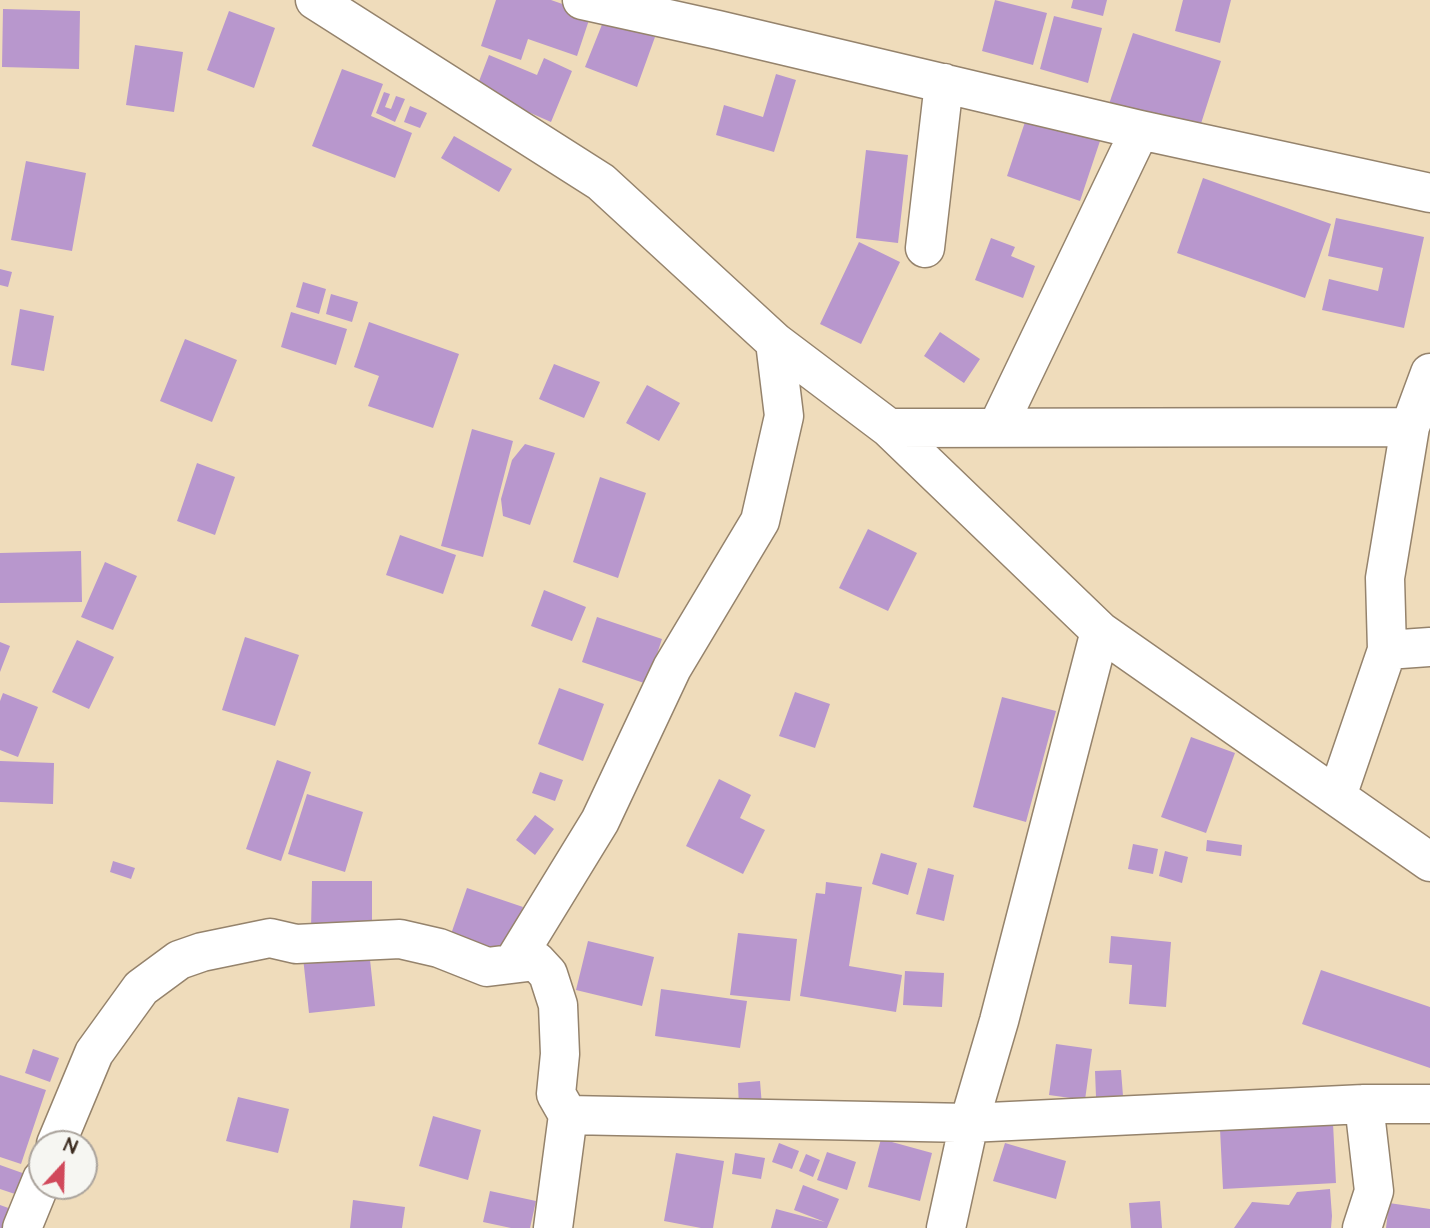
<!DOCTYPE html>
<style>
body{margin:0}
#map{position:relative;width:1430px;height:1228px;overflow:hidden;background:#efdcbb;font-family:"Architects Daughter",sans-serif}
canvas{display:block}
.north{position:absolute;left:28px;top:1130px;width:70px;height:70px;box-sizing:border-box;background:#f6f6f2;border:2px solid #aba49d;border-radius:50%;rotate:22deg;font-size:19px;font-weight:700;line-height:28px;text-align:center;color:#3b2a1e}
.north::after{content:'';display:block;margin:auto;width:24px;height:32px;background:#d1495b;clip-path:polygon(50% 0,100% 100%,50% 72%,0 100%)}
</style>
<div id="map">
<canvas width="1430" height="1228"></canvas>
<div class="north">N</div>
</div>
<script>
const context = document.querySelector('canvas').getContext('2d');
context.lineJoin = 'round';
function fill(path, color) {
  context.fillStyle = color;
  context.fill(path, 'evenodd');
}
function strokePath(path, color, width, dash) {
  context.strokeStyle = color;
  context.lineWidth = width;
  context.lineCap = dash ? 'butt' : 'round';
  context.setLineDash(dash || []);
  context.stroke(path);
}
fill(new Path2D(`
 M 496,0 L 551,0 L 591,14 L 577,56 L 528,39 L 521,60 L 481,46 Z
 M 995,0 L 1047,13 L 1033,65 L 982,51 Z
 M 1073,0 L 1107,0 L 1103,16 L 1071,8 Z
 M 1183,0 L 1231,0 L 1220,43 L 1175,31 Z
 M 3,9 L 80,11 L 79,69 L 2,67 Z
 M 229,11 L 275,28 L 254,88 L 207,70 Z
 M 1054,16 L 1102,28 L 1088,83 L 1040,69 Z
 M 605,17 L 655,37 L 637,87 L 585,67 Z
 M 1133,33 L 1221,61 L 1198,133 L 1109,104 Z
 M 135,45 L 183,52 L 174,112 L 126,105 Z
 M 489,55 L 537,75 L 544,58 L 572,71 L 551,122 L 476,89 Z
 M 342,69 L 383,84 L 371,116 L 412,133 L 395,178 L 312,146 Z
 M 776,74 L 796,80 L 774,152 L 716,135 L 724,105 L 763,117 Z
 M 384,92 L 390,94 L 385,107 L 391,109 L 396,96 L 405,99 L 395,122 L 376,113 Z
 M 410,106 L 427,113 L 420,128 L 404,122 Z
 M 1027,116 L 1100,141 L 1080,201 L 1007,176 Z
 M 454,136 L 512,169 L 499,192 L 441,158 Z
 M 866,150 L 908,155 L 898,243 L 856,238 Z
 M 26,161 L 86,173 L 72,251 L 11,240 Z
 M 1203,178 L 1331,224 L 1305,298 L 1177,253 Z
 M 1336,218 L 1424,237 L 1404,328 L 1322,310 L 1329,279 L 1378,291 L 1383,268 L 1328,256 Z
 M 991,238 L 1015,247 L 1011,256 L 1035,266 L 1023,298 L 975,280 Z
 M 859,242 L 900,262 L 861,344 L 820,324 Z
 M 0,269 L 12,272 L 8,287 L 0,285 Z
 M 303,282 L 326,289 L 319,314 L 296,307 Z
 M 331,294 L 358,302 L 352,322 L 326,314 Z
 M 20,309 L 54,316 L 44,371 L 11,365 Z
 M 291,312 L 347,329 L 336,365 L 281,347 Z
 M 369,322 L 459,354 L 433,428 L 368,406 L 379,376 L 354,367 Z
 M 940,332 L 980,359 L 964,383 L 924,356 Z
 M 185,339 L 237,360 L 212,422 L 160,401 Z
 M 554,364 L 600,382 L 584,418 L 539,399 Z
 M 647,385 L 680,403 L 659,441 L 626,423 Z
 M 472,429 L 513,441 L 483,557 L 441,546 Z
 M 525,444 L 555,453 L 530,525 L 503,516 L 501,499 L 512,460 Z
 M 197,463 L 235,477 L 215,535 L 177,521 Z
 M 600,477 L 646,493 L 618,578 L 573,562 Z
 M 868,529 L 917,553 L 888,611 L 839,588 Z
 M 400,535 L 456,555 L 443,594 L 386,575 Z
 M 81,551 L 82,602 L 0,603 L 0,553 Z
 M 105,562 L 137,576 L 113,630 L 81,617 Z
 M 544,590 L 586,607 L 572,641 L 531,626 Z
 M 597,617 L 662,639 L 647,684 L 582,662 Z
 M 245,637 L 299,655 L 275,726 L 222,710 Z
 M 77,640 L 114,657 L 89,709 L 52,692 Z
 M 0,642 L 10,646 L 0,672 Z
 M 559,688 L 604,704 L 583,761 L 538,744 Z
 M 795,692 L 830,704 L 815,748 L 779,736 Z
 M 3,693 L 38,707 L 18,757 L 0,750 L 0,701 Z
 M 1002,697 L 1056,711 L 1026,822 L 973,807 Z
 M 1191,737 L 1235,753 L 1206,833 L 1161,817 Z
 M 277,760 L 311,772 L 281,861 L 246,849 Z
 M 0,761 L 54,763 L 53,804 L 0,802 Z
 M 540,772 L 563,780 L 555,801 L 532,793 Z
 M 719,779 L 751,795 L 740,818 L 765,830 L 743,874 L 686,846 Z
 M 307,794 L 363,812 L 345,872 L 288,854 Z
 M 535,815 L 554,829 L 535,855 L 516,840 Z
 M 1207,840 L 1242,845 L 1241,856 L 1206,851 Z
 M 1133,844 L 1158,849 L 1153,874 L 1128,869 Z
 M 1165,851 L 1188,857 L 1182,883 L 1159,876 Z
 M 881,853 L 917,863 L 908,895 L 872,884 Z
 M 113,861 L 135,868 L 131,879 L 110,872 Z
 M 928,868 L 954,875 L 944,921 L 916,914 Z
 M 312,881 L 372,881 L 372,931 L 311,930 Z
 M 826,882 L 862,887 L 849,966 L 902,975 L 896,1012 L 800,996 L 816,893 L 825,894 Z
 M 467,888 L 523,907 L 506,956 L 450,937 Z
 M 738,933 L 797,939 L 790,1001 L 730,995 Z
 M 1111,936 L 1171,942 L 1166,1007 L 1129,1004 L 1132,965 L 1109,963 Z
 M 368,941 L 375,1006 L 309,1013 L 302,948 Z
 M 588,941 L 654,957 L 642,1006 L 576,990 Z
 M 1321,970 L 1430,1007 L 1430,1068 L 1302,1024 Z
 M 905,971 L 944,973 L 942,1007 L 903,1005 Z
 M 661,989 L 747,1001 L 740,1048 L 655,1036 Z
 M 1056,1044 L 1092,1049 L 1085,1100 L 1049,1095 Z
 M 33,1049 L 59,1058 L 50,1082 L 25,1073 Z
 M 1121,1070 L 1123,1096 L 1096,1097 L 1095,1071 Z
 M 0,1075 L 46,1090 L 21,1164 L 0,1157 Z
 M 760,1081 L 762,1106 L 739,1109 L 738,1083 Z
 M 238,1097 L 289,1109 L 278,1153 L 226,1141 Z
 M 433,1116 L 481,1130 L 468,1180 L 419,1166 Z
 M 1333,1123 L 1336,1183 L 1223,1189 L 1220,1129 Z
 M 881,1139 L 932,1153 L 920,1201 L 868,1187 Z
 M 779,1143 L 799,1151 L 792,1169 L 772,1162 Z
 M 1005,1143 L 1066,1161 L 1056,1199 L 993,1181 Z
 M 827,1152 L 856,1162 L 847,1190 L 817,1180 Z
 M 676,1153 L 724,1161 L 713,1228 L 701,1228 L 664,1221 Z
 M 735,1153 L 765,1158 L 761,1179 L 732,1174 Z
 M 806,1154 L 820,1160 L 813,1177 L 799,1171 Z
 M 0,1165 L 28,1175 L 21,1196 L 0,1189 Z
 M 803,1185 L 839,1199 L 827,1228 L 771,1228 L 776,1209 L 825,1222 L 794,1210 Z
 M 1330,1189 L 1332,1216 L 1331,1228 L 1234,1228 L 1252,1202 L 1289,1205 L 1297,1192 Z
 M 490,1191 L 536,1201 L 530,1228 L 511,1228 L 483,1222 Z
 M 353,1200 L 405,1207 L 402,1228 L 350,1228 Z
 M 1160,1201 L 1162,1228 L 1131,1228 L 1129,1203 Z
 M 1389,1203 L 1430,1209 L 1430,1228 L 1386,1228 Z
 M 0,1205 L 14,1210 L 7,1228 L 0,1228 Z`), '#b897cd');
const street = new Path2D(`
 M 315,0 L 601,182 L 775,342 L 889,428 L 1100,631 L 1430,862
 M 582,0 L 718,30 L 1140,130 L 1430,193
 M 925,248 L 944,83
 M 889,428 L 1410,427
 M 997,428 L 1140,130
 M 1387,650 L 1430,647
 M 1337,796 L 1387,650 L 1385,578 L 1410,427 L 1430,373
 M 513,963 L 600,821 L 672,668 L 760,521 L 784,416 L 775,342
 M 568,1115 L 969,1123 L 1364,1104 L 1430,1104
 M 56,1144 L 94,1053 L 141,988 L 179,960 L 202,952 L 270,938 L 296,944 L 400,939 L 439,948 L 487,967 L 536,961 L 548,974 L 558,1005 L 560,1054 L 556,1094 L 568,1115 L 553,1228
 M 22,1228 L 42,1179
 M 946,1228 L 969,1123 L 999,1021 L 1100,631
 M 1362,1228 L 1374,1191 L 1364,1104`);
strokePath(street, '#95836c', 41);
strokePath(street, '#fff', 38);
</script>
